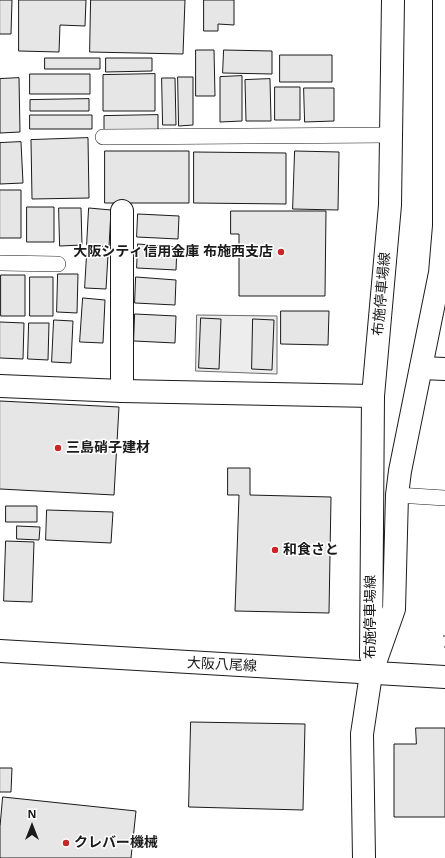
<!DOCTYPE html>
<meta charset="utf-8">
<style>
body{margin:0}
#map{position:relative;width:445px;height:858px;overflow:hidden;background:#fff;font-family:"Noto Sans",sans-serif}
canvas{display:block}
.north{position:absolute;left:12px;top:806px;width:40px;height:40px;-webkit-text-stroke:3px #fff;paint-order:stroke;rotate:0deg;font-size:11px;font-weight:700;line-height:16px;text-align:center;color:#1a1a1a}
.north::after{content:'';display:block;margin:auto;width:14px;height:18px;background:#1a1a1a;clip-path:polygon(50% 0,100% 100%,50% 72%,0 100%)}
</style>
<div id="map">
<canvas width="445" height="858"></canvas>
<div class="north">N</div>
</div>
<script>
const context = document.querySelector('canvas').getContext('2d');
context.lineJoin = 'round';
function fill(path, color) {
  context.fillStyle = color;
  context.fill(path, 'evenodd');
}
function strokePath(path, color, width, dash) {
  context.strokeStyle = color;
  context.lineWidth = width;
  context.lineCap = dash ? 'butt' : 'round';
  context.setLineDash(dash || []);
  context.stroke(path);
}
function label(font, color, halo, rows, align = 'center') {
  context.font = font + ' "Noto Sans","Noto Sans JP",sans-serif';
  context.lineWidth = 3;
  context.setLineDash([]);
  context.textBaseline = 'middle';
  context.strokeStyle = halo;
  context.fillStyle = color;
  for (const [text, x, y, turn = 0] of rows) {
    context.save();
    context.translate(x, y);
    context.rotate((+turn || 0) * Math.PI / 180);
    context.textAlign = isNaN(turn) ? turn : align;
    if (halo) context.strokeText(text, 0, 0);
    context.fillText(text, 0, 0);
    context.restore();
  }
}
const parking = new Path2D(`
 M 197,315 L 277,316 L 277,374 L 196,371 Z`);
fill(parking, '#ededed');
strokePath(parking, '#6a6a6a', 1);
const building = new Path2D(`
 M 0,0 L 12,0 L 11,34 L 0,34 Z
 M 19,0 L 86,0 L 85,26 L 60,25 L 59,52 L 19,51 Z
 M 91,0 L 185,0 L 183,54 L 90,52 Z
 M 204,0 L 234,0 L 234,25 L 218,24 L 218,31 L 204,31 Z
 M 196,50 L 214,50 L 215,96 L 196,96 Z
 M 224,50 L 272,51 L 272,74 L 223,73 Z
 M 280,55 L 332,55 L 332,82 L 280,82 Z
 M 45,58 L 100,58 L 100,69 L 45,69 Z
 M 106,58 L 152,58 L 152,71 L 106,72 Z
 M 30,74 L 90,74 L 90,94 L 30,94 Z
 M 155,74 L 155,111 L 103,111 L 103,75 Z
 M 242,76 L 242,121 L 220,122 L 220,77 Z
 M 178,77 L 193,77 L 193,125 L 179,126 Z
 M 19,78 L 20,132 L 0,133 L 0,79 Z
 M 162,78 L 175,78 L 176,125 L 163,125 Z
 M 270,79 L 271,121 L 246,121 L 245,80 Z
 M 275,87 L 300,87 L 300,120 L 275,120 Z
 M 304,88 L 334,88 L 334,121 L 305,122 Z
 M 89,99 L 89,111 L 30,111 L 30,100 Z
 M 30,115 L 92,115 L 92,129 L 30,129 Z
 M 158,115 L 158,130 L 104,131 L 104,116 Z
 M 88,138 L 89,198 L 32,199 L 31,140 Z
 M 21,142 L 23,183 L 0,184 L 0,143 Z
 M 105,151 L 189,151 L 189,203 L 105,203 Z
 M 295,151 L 339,152 L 338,210 L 293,209 Z
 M 194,152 L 286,153 L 286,204 L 194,203 Z
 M 0,190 L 21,190 L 21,238 L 0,238 Z
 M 27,207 L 54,207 L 54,242 L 27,242 Z
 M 59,208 L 81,208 L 82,245 L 60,246 Z
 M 89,208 L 111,210 L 109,247 L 87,245 Z
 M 231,211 L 326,211 L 325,296 L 239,296 L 239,234 L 231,234 Z
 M 138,214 L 179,216 L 178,239 L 137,237 Z
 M 138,244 L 177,247 L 176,270 L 137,268 Z
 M 87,254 L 108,255 L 106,289 L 85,288 Z
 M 58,274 L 78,274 L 77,313 L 57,312 Z
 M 1,275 L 25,275 L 25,316 L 1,316 Z
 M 30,277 L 53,277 L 53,316 L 30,316 Z
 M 136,277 L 176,280 L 175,305 L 135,303 Z
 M 83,298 L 105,300 L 103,343 L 80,342 Z
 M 281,311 L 329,311 L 328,345 L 281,344 Z
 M 135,314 L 176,316 L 175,343 L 134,341 Z
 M 201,318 L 221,319 L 219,369 L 199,368 Z
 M 253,319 L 274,320 L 272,370 L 252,369 Z
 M 54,320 L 73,321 L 71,363 L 52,362 Z
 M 0,322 L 24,323 L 23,359 L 0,358 Z
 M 29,323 L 49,323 L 48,360 L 28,359 Z
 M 0,401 L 119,407 L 114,495 L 0,489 Z
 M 228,468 L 250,468 L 250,495 L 331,497 L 329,613 L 235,611 L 239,495 L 228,495 Z
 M 6,506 L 37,506 L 37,522 L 6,522 Z
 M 47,510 L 113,512 L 111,543 L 46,540 Z
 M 17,526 L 40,527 L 39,540 L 17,539 Z
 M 6,541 L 34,542 L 32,602 L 4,601 Z
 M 191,722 L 305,724 L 303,810 L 189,807 Z
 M 416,728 L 445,728 L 445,817 L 394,817 L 394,744 L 416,744 Z
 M 0,768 L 12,768 L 11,792 L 0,792 Z
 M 3,797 L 136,811 L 131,858 L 0,858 L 0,827 Z`);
fill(building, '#e6e6e6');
strokePath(building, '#1a1a1a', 1);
const service = new Path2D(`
 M 103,137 L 391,135
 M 0,263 L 58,264
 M 397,495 L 445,498`);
const minor = new Path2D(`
 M 122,211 L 122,391
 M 421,368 L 445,369
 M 0,386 L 122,391 L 373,396`);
const tertiary = new Path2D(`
 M 364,858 L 362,734 L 371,674`);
const secondary = new Path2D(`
 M 0,651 L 445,677
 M 371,656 L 373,396 L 390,205 L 393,0
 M 371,674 L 394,609 L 397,495 L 400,471 L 440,273 L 444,226 L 444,0`);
strokePath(service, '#1a1a1a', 16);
strokePath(minor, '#1a1a1a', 24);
strokePath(tertiary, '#1a1a1a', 24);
strokePath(secondary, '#1a1a1a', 24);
strokePath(service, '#fff', 15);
strokePath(minor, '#fff', 22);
strokePath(tertiary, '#fff', 22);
strokePath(secondary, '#fff', 22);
strokePath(new Path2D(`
 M 443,636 L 445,636
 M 444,647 L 445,647`), '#1a1a1a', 1, [5, 2]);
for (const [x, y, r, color] of [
 [281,252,4,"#c62828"],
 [58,448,4,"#c62828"],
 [275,550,4,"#c62828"],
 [66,843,4,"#c62828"]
]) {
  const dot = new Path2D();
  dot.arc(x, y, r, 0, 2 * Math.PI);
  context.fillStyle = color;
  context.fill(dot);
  strokePath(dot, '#fff', 1.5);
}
label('bold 14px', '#1a1a1a', '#fff', [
 ["大阪シティ信用金庫 布施西支店",273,252,"right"],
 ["三島硝子建材",66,448],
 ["和食さと",283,550],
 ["クレバー機械",74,843]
], 'left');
label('14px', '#1a1a1a', '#fff', [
 ["布施停車場線",382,294,-85],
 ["布施停車場線",371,617,-90],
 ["大阪八尾線",222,665,3]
]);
</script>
